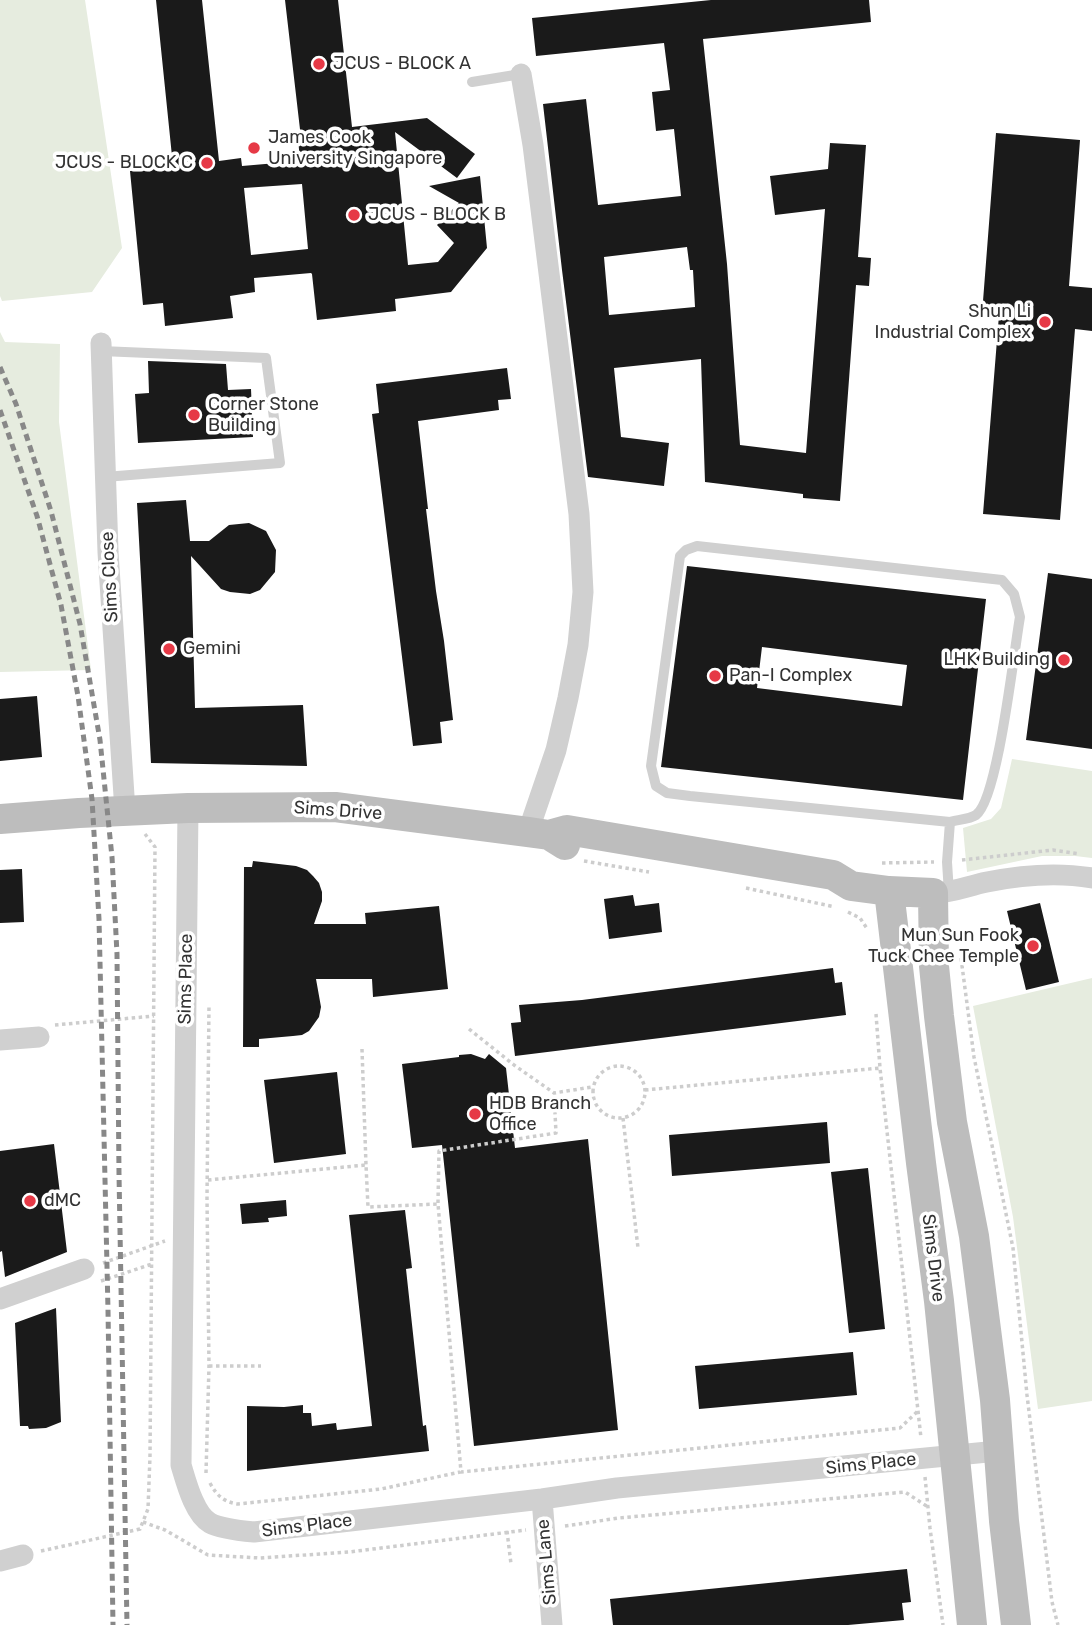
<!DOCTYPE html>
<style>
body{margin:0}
canvas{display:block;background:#fff}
</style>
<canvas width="1092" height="1625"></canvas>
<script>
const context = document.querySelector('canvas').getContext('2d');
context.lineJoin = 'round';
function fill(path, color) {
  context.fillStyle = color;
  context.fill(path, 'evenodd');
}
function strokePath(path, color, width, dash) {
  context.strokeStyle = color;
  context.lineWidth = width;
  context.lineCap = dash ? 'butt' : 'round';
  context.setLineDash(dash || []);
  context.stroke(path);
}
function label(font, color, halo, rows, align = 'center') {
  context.font = font + ' Rubik,sans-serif';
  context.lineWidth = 7;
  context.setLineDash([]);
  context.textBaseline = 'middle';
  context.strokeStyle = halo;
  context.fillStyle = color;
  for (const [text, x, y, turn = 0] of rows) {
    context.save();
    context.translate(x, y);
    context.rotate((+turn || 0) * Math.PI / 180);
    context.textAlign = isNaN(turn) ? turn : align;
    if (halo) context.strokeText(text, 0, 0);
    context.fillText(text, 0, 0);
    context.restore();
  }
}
fill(new Path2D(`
 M 0,0 L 85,0 L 122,248 L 92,292 L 2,301 L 0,296 Z
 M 0,332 L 5,342 L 60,344 L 59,422 L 91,670 L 0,672 Z
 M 1012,759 L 1092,771 L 1092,858 L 1075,856 L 1042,856 L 967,872 L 963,828 L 991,819 L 1001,808 Z
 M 1092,978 L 1092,1401 L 1038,1409 L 1013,1217 L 973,1006 Z`), '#e6ecdf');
fill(new Path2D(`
 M 156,0 L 202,0 L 219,161 L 241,158 L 242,166 L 300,161 L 298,138 L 301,138 L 285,0 L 338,0 L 352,127 L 427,118 L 475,154 L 457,178 L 395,132 L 408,265 L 438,262 L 454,243 L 437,225 L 459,203 L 429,186 L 480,176 L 487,248 L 451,292 L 395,299 L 396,311 L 317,320 L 312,274 L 311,273 L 254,278 L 255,292 L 230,296 L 233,318 L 165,326 L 163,303 L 143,305 L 130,171 L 173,166 ZM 302,184 L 308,249 L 251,255 L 244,188 Z
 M 711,0 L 869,0 L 871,22 L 703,39 L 727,264 L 740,445 L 806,453 L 825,209 L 775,215 L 770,176 L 828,169 L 830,143 L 866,145 L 858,257 L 871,258 L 869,286 L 856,285 L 840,501 L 803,498 L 803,494 L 705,482 L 701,359 L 614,368 L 621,437 L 669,443 L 664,486 L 588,477 L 562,270 L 543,104 L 586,99 L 598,205 L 681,196 L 674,129 L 656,131 L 652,92 L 670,90 L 664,43 L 536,56 L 532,18 ZM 687,247 L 690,270 L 693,270 L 695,307 L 609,315 L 604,257 Z
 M 996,133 L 1080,140 L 1069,286 L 1092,288 L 1092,331 L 1075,329 L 1060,520 L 983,514 L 999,315 L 982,314 Z
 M 148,361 L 226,364 L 228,390 L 251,389 L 253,437 L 138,443 L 135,394 L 149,393 Z
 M 507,368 L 511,399 L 498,400 L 499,410 L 418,421 L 428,509 L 426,509 L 436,591 L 444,641 L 453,720 L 440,722 L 442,743 L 413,746 L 372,414 L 379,413 L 376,384 Z
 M 186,500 L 190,541 L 209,541 L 229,525 L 249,523 L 266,531 L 276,550 L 275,572 L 260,590 L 250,594 L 230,592 L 221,589 L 191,556 L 195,708 L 303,705 L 307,766 L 151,763 L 137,503 Z
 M 687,566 L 986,599 L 963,800 L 661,767 ZM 762,647 L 907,665 L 902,706 L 757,688 Z
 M 1048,573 L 1092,579 L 1092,749 L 1026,740 Z
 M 37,696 L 42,757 L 0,761 L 0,699 Z
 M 253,861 L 296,866 L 307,870 L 313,876 L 319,883 L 322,892 L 322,901 L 314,924 L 366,924 L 365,913 L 439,906 L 448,989 L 373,997 L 372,979 L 316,979 L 321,1007 L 319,1017 L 309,1031 L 302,1035 L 293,1036 L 259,1039 L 259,1047 L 243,1047 L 244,867 L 252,867 Z
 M 22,869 L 24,922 L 0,923 L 0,870 Z
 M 633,895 L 635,906 L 659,903 L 662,932 L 609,939 L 604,899 Z
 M 1040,903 L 1059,982 L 1026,990 L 1007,911 Z
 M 833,968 L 835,983 L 842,982 L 846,1015 L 515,1056 L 511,1023 L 521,1022 L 519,1005 L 582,1000 Z
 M 471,1054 L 485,1059 L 489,1054 L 506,1068 L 515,1148 L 588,1139 L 618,1430 L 474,1446 L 442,1145 L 412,1148 L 402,1064 L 459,1057 L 459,1055 Z
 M 337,1072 L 346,1154 L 274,1163 L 264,1080 Z
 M 827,1122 L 830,1163 L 672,1176 L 669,1135 Z
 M 54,1144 L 67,1252 L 5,1277 L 2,1251 L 0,1252 L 0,1151 Z
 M 868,1168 L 885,1329 L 849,1333 L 831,1172 Z
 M 286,1200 L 287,1216 L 268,1218 L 269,1222 L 242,1224 L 240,1204 Z
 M 405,1210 L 412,1268 L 406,1269 L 423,1426 L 426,1425 L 429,1451 L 247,1471 L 247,1406 L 284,1407 L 303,1405 L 303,1413 L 311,1413 L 312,1426 L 336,1423 L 337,1430 L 372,1426 L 349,1215 Z
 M 56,1308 L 61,1422 L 46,1428 L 29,1429 L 28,1426 L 20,1426 L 15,1323 Z
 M 853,1352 L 857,1395 L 699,1409 L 695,1366 Z
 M 907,1569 L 911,1602 L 902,1603 L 904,1620 L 848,1625 L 613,1625 L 610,1599 Z`), '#1a1a1a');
strokePath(new Path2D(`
 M 962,860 L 1053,850 L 1080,854
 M 584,861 L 649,872
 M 882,863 L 934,862
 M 746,888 L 835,907
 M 848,912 L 860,918 L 868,930
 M 961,958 L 974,1057 L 1013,1248 L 1027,1395 L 1052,1602 L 1058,1625
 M 876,1014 L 880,1068 L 921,1438
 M 55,1025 L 154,1016
 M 469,1029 L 514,1065 L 554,1093 L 592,1087
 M 362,1049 L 366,1165
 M593 1092a26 26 0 1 1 52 0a26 26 0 1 1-52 0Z
 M 645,1090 L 880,1068
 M 623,1118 L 638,1248
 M 208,1180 L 366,1165 L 368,1207 L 438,1204 L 461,1472 L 900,1428 L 919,1410
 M 438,1203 L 439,1151 L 556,1133 L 554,1093
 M 103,1263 L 165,1241
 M 101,1281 L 152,1264
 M 209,1366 L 261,1366
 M 206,1473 L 209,1366 L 207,1198 L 209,1005
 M 925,1477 L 930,1528 L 943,1625
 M 210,1483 C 217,1496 224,1502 238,1504 L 381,1489 L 460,1472
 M 143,1522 L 165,1530 L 208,1555 L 260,1558 L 349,1552 L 526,1530
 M 565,1526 L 619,1518 L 905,1492 L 928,1507
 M 507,1531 L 511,1564
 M 41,1551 L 140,1529 L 148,1509 L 150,1456 L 155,847 L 145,834`), '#cdcdcd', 3.5, [3.5, 3.5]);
strokePath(new Path2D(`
 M 472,82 L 521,74
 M 101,351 L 266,358 L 280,463 L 105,477
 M 697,546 L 1002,580 L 1014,594 L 1020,617 C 1014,650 998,800 976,815 C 970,819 957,820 950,822 L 690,796 L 667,793 L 656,786 L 651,766 L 680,556 L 686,550 Z
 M 949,893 L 947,862 L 950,822`), '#d0d0d0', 10);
strokePath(new Path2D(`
 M 521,74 L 533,145 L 579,514 L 583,592 L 578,645 L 568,698 L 556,750 L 528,832
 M 101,343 L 108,552 L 125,811
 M 188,808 L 181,1465 C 186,1481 194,1514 210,1523 C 219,1528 243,1531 254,1532 L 542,1499 L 617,1488 L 998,1451
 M 933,893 C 953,893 967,886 987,882 C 1022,875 1057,872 1092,878
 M 0,1040 L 39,1037
 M 0,1299 L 84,1269
 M 542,1499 L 552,1625
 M 0,1561 L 23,1555`), '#d0d0d0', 21);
strokePath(new Path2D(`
 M 0,819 L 79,813 L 188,808 L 335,807 L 528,832 L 549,835 L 565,845
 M 549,835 L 567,830 L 833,875 L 851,886 L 889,891 L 933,893 L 934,966 L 939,1016 L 952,1122 L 974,1236 L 995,1400 L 1004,1521 L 1016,1625
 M 889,891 L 921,1163 L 939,1301 L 972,1625`), '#bdbdbd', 30);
strokePath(new Path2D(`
 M 0,367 L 16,404 L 51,511 L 80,624 L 100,740 L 112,857 L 117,954 L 119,1174 L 127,1625
 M 0,410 L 37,516 L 61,605 L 78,696 L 92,799 L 99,919 L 108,1310 L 113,1625`), '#888', 5, [7, 5]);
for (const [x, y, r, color] of [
 [319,64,7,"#e63946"],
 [254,148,7,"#e63946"],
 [207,163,7,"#e63946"],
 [354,215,7,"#e63946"],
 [1045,322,7,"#e63946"],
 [194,415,7,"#e63946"],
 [169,649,7,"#e63946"],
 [1064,660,7,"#e63946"],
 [715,676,7,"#e63946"],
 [1033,946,7,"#e63946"],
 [475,1114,7,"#e63946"],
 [30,1201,7,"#e63946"]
]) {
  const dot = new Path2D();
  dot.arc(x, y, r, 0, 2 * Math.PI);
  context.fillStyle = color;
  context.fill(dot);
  strokePath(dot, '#fff', 2.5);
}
label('18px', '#333', '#fff', [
 ["JCUS - BLOCK A",333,64],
 ["James Cook",268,138],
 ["University Singapore",268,159],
 ["JCUS - BLOCK C",193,163,"right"],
 ["JCUS - BLOCK B",368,215],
 ["Shun Li",1031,312,"right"],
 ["Industrial Complex",1031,333,"right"],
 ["Corner Stone",208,405],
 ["Building",208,426],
 ["Gemini",183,649],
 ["LHK Building",1050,660,"right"],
 ["Pan-I Complex",729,676],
 ["Mun Sun Fook",1019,936,"right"],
 ["Tuck Chee Temple",1019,957,"right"],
 ["HDB Branch",489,1104],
 ["Office",489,1125],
 ["dMC",44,1201]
], 'left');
label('18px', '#333', '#fff', [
 ["Sims Close",110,577,-93],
 ["Sims Drive",338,811,4],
 ["Sims Place",186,979,-89],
 ["Sims Drive",933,1258,83],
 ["Sims Place",871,1464,-6],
 ["Sims Place",307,1526,-7],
 ["Sims Lane",547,1562,-95]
]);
</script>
